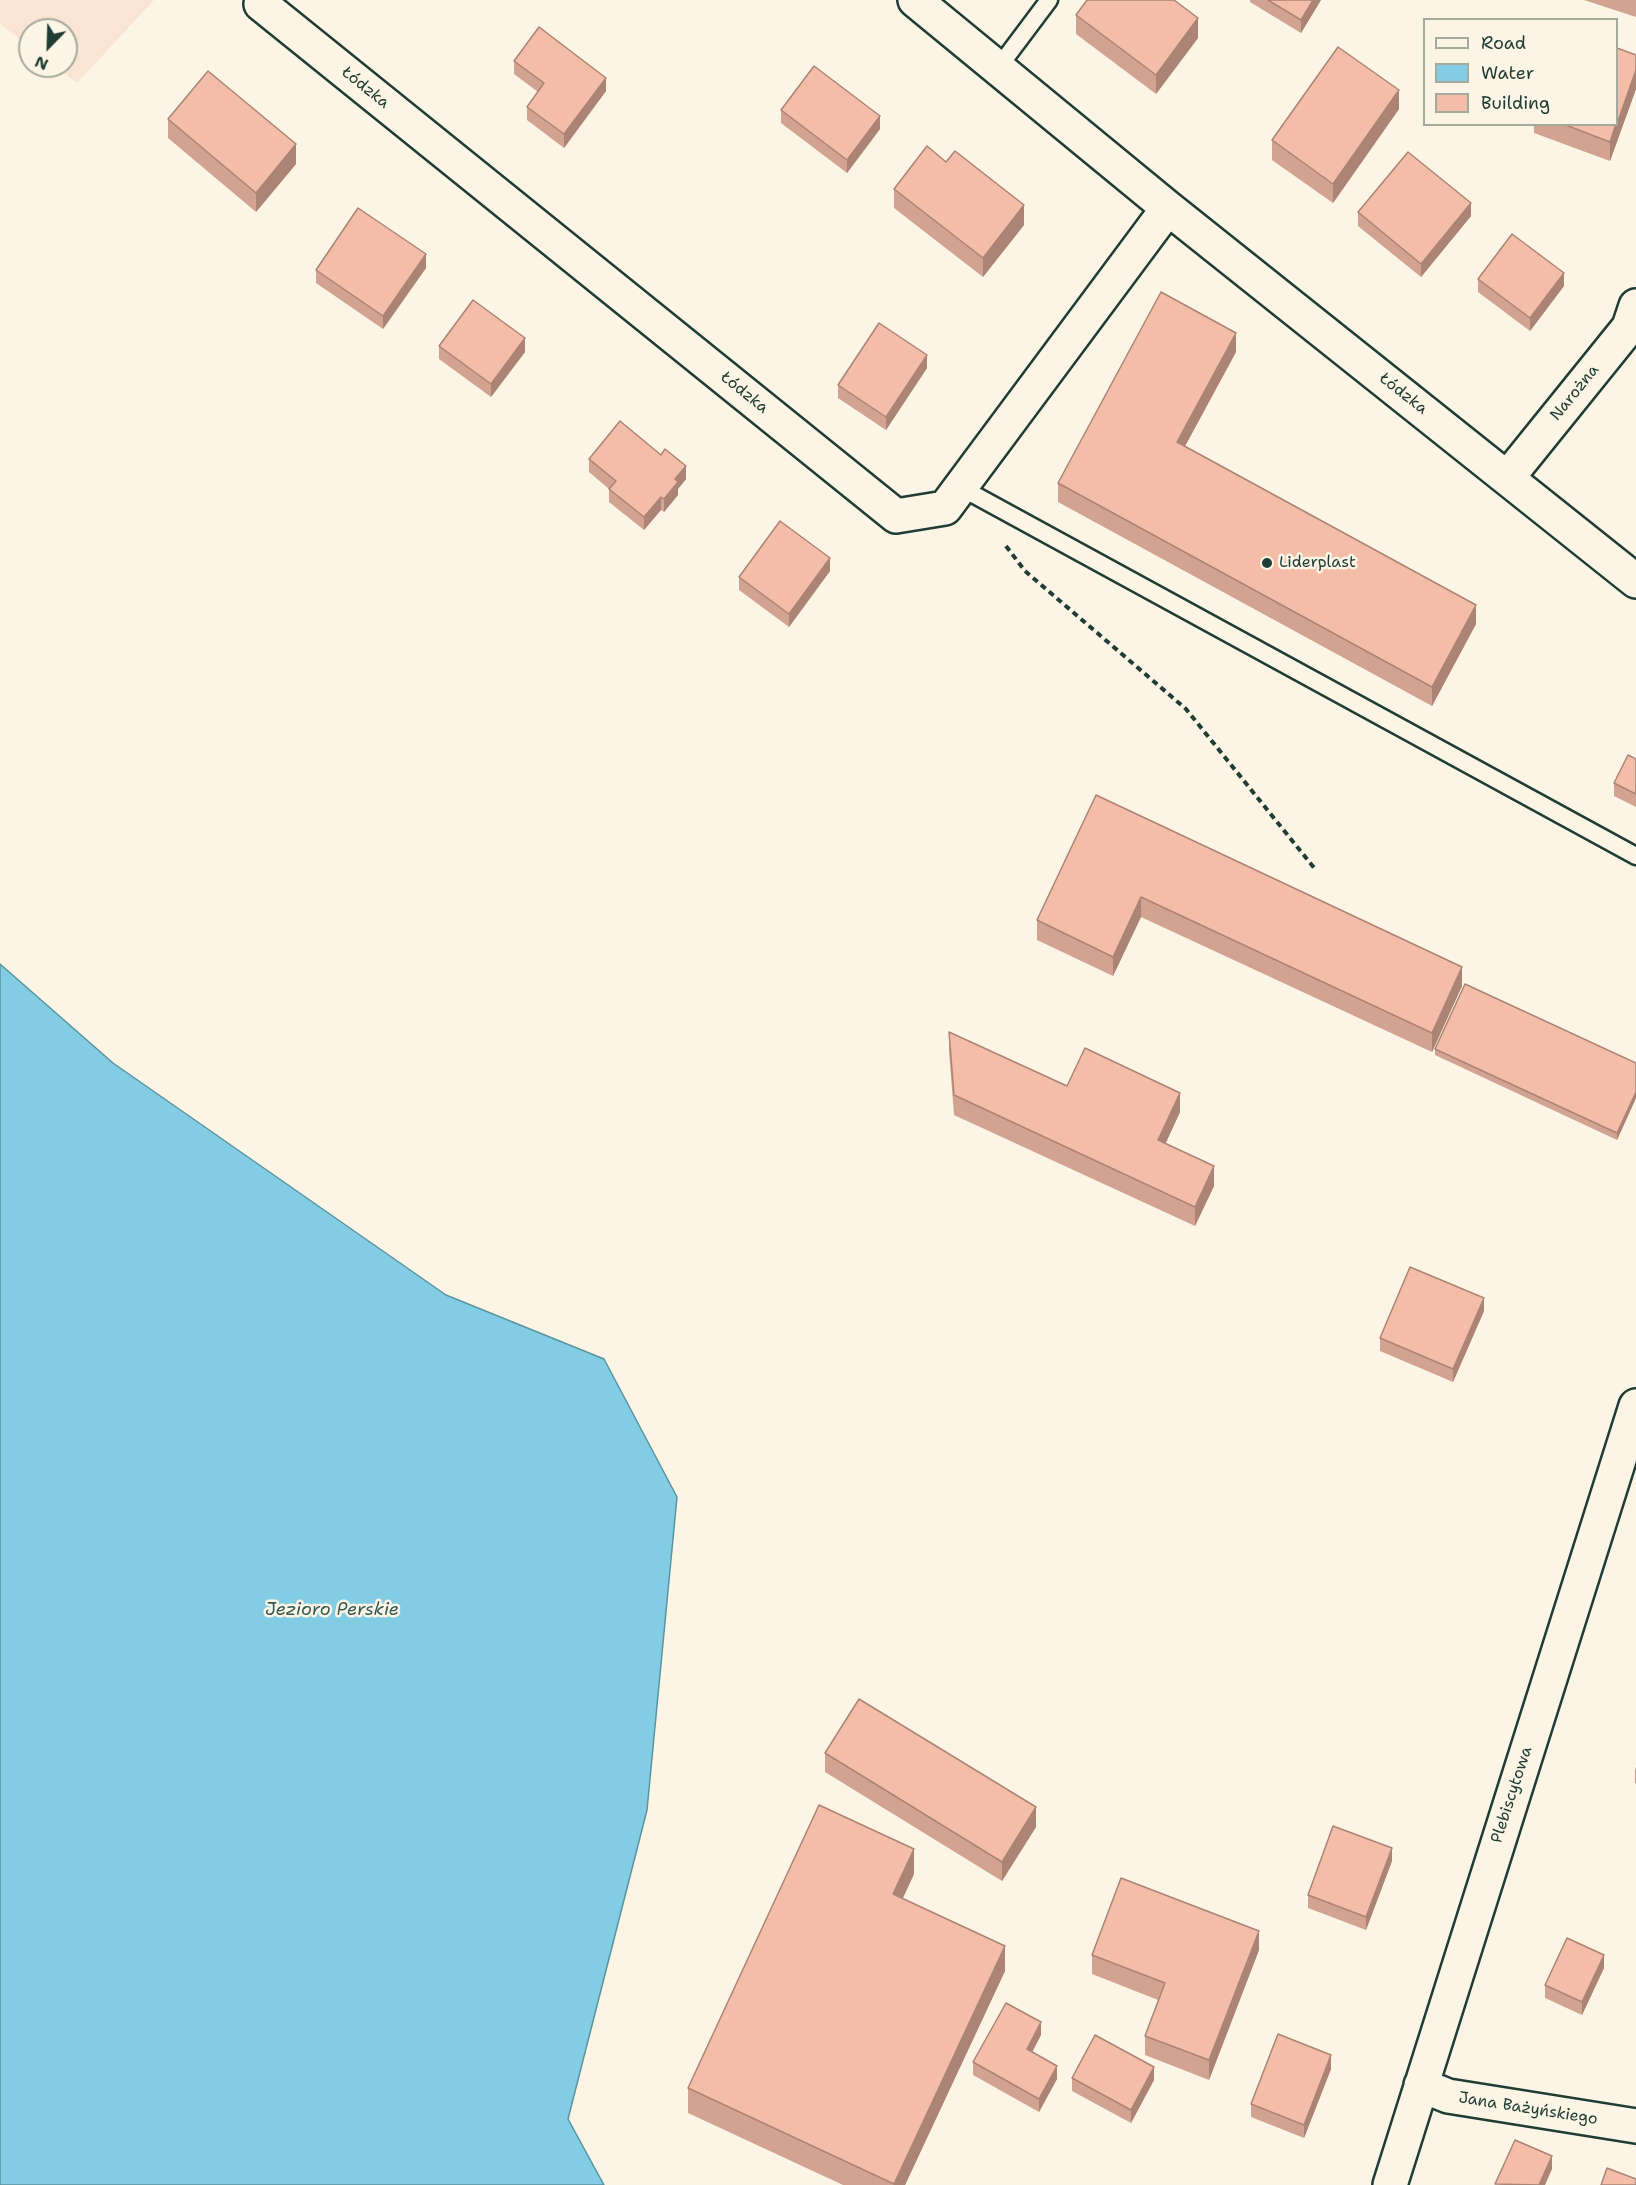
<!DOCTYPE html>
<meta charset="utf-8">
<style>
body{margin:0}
#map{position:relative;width:1636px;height:2185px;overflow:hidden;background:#fcf5e5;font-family:"Shantell Sans",sans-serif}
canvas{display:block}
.legend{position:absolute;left:1423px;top:18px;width:195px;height:108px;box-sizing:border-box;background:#fcf5e5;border:2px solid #a4ab9e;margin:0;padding:8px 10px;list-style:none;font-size:18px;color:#1f3d34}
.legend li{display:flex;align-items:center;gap:12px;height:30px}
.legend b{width:30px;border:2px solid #a4ab9e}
.north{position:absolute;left:18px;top:18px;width:60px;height:60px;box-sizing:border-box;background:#fcf5e5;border:2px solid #a4ab9e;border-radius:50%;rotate:203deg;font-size:16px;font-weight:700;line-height:24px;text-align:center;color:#1f3d34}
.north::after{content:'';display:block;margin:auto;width:21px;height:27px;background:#1f3d34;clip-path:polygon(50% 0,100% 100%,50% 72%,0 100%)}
</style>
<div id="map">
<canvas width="1636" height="2185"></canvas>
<ul class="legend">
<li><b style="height:8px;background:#fcf5e5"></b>Road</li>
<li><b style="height:16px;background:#83cde4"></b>Water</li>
<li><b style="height:16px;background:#f4bda8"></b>Building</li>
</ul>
<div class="north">N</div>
</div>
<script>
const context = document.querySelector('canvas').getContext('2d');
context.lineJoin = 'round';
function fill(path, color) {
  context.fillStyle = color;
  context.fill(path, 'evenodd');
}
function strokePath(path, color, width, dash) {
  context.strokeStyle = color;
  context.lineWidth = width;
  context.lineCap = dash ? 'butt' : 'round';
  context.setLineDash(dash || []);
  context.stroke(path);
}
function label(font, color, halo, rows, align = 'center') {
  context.font = font + ' "Shantell Sans",sans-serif';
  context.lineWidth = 5;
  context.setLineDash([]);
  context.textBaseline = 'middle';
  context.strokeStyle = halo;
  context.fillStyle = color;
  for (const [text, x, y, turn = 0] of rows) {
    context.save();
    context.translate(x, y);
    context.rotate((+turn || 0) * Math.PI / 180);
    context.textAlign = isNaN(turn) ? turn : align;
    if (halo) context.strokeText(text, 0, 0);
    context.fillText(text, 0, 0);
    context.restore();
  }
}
fill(new Path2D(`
 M 0,0 L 154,0 L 77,83 L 55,66 L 66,66 L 66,30 L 30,30 L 30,47 L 0,24 Z`), '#fae4d3');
const water = new Path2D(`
 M 0,964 L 113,1063 L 446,1295 L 604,1359 L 677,1497 L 647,1810 L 568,2119 L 604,2185 L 0,2185 Z`);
fill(water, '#83cde4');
strokePath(water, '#5b939e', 1.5);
const service = new Path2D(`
 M 998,68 L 1049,0
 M 960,487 L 1636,856`);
const minor = new Path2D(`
 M 915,0 L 1168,208 L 1636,581
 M 261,4 L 896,516 L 945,508 L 1168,208
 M 1508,477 L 1629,327 L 1636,306
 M 1421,2085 L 1448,2096 L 1636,2126
 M 1390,2185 L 1636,1406`);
strokePath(service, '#1f3d34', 21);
strokePath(minor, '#1f3d34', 38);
strokePath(new Path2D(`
 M 1006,546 L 1025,571 L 1186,709 L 1315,869`), '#1f3d34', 4, [6, 4.5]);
strokePath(service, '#fcf5e5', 16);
strokePath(minor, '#fcf5e5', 33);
fill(new Path2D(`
 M 1250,0 L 1321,0 L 1301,33 L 1250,2 Z
 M 1584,0 L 1636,0 L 1636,17 Z
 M 1076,15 L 1198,38 L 1156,94 L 1076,34 Z
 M 1636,55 L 1636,89 L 1610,161 L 1534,133 L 1534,124 L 1617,124 Z
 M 514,61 L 606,91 L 564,148 L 527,120 L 527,107 L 538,92 L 514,74 Z
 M 1399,109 L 1333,203 L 1272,160 L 1272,140 Z
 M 781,110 L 880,129 L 847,173 L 781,123 Z
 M 168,119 L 296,164 L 256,212 L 168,138 Z
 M 894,189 L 1024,225 L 983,277 L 894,208 Z
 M 1358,212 L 1471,216 L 1421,277 L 1358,226 Z
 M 426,268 L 383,329 L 316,283 L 316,270 Z
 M 1478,279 L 1564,286 L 1530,331 L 1478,292 Z
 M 439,346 L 525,352 L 491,397 L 439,359 Z
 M 1236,352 L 1185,446 L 1476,624 L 1432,706 L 1058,502 L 1058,483 Z
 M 927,368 L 886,430 L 838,398 L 838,385 Z
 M 589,459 L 686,479 L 678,489 L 678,495 L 664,512 L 661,510 L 644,530 L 609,502 L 609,489 L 589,472 Z
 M 830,571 L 789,627 L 739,590 L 739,577 Z
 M 1636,759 L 1636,807 L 1614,796 L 1614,783 Z
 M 1096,795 L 1462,986 L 1432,1052 L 1141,917 L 1113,976 L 1037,940 L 1037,920 Z
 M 949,1032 L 1067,1086 L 1180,1112 L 1165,1144 L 1214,1186 L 1195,1226 L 954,1115 L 949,1051 Z
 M 1435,1049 L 1636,1063 L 1636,1098 L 1617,1140 L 1435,1055 Z
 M 1484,1311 L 1453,1382 L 1380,1351 L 1380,1338 Z
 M 825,1753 L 1036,1827 L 1002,1881 L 825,1772 Z
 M 1636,1767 L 1636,1784 L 1635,1783 L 1635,1770 Z
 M 1392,1861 L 1366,1930 L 1308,1908 L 1308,1895 Z
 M 914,1874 L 903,1898 L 1005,1971 L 905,2185 L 843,2185 L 688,2113 L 688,2088 Z
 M 1259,1950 L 1209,2080 L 1145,2055 L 1145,2036 L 1158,2000 L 1092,1974 L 1092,1955 Z
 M 1604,1968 L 1582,2015 L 1545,1998 L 1545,1985 Z
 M 1041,2035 L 1032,2052 L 1057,2079 L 1039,2112 L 973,2075 L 973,2062 Z
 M 1331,2069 L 1304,2138 L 1251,2117 L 1251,2104 Z
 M 1072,2078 L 1154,2080 L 1131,2123 L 1072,2091 Z`), '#d2a390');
fill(new Path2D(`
 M 1313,0 L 1321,0 L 1301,33 L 1301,20 Z
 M 1198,18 L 1198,38 L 1156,94 L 1156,75 Z
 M 1636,70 L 1636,89 L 1610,161 L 1610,142 Z
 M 606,78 L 606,91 L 564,148 L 564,134 Z
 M 1399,90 L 1399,109 L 1333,203 L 1333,184 Z
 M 880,116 L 880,129 L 847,173 L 847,160 Z
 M 296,144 L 296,164 L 256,212 L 256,193 Z
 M 1471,203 L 1471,216 L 1421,277 L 1421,264 Z
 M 1024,205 L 1024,225 L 983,277 L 983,258 Z
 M 426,254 L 426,268 L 383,329 L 383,316 Z
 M 1564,273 L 1564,286 L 1530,331 L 1530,318 Z
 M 1236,333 L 1236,352 L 1177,461 L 1177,442 Z
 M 525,338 L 525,352 L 491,397 L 491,384 Z
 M 927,355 L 927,368 L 886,430 L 886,417 Z
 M 686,466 L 686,479 L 678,489 L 678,495 L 664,512 L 664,499 L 675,479 Z
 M 661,497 L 661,510 L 644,530 L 644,517 Z
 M 830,558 L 830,571 L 789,627 L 789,614 Z
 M 1476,605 L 1476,624 L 1432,706 L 1432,687 Z
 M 1141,897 L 1141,917 L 1113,976 L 1113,957 Z
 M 1462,967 L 1462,986 L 1432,1052 L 1432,1033 Z
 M 1636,1092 L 1636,1098 L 1617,1140 L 1617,1133 Z
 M 1180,1093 L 1180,1112 L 1158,1160 L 1158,1140 Z
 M 1214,1166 L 1214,1186 L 1195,1226 L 1195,1207 Z
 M 1484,1298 L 1484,1311 L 1453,1382 L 1453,1369 Z
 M 1036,1807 L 1036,1827 L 1002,1881 L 1002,1862 Z
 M 1392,1848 L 1392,1861 L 1366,1930 L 1366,1917 Z
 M 914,1849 L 914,1874 L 893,1919 L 893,1894 Z
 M 1259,1931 L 1259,1950 L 1209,2080 L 1209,2060 Z
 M 1005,1946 L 1005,1971 L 905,2185 L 894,2185 Z
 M 1604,1955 L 1604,1968 L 1582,2015 L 1582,2002 Z
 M 1041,2022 L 1041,2035 L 1027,2062 L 1027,2049 Z
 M 1331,2055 L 1331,2069 L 1304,2138 L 1304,2125 Z
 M 1057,2066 L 1057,2079 L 1039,2112 L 1039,2099 Z
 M 1154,2067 L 1154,2080 L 1131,2123 L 1131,2110 Z
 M 1552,2156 L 1552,2169 L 1545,2185 L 1539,2185 Z`), '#ab8476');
const building = new Path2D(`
 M 1087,0 L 1174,0 L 1198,18 L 1156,75 L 1076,15 Z
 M 1268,0 L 1313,0 L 1301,20 Z
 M 539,27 L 606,78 L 564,134 L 527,107 L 544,83 L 514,61 Z
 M 1338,47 L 1399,90 L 1333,184 L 1272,140 Z
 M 1617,48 L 1636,55 L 1636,70 L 1617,124 Z
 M 814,66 L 880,116 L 847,160 L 781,110 Z
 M 208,71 L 296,144 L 256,193 L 168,119 Z
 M 1563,124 L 1616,124 L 1610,142 Z
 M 927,146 L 946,162 L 955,151 L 1024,205 L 983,258 L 894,189 Z
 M 1408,152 L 1471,203 L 1421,264 L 1358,212 Z
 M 358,208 L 426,254 L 383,316 L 316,270 Z
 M 1512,234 L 1564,273 L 1530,318 L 1478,279 Z
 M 1161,292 L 1236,333 L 1177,442 L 1476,605 L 1432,687 L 1058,483 Z
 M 473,300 L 525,338 L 491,384 L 439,346 Z
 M 879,323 L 927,355 L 886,417 L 838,385 Z
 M 620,421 L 661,455 L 665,449 L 686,466 L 675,479 L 678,482 L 664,499 L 661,497 L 644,517 L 609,489 L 616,481 L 589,459 Z
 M 780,521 L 830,558 L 789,614 L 739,577 Z
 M 1628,755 L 1636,759 L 1636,794 L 1614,783 Z
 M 1096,795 L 1462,967 L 1432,1033 L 1141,897 L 1113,957 L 1037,920 Z
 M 1465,984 L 1636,1063 L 1636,1092 L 1617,1133 L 1435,1049 Z
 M 949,1032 L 1067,1086 L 1085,1048 L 1180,1093 L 1158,1140 L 1214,1166 L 1195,1207 L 954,1095 Z
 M 1410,1267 L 1484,1298 L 1453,1369 L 1380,1338 Z
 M 859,1699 L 1036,1807 L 1002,1862 L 825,1753 Z
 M 819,1805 L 914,1849 L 893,1894 L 1005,1946 L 894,2184 L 688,2088 Z
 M 1333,1826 L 1392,1848 L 1366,1917 L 1308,1895 Z
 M 1121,1878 L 1259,1931 L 1209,2060 L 1145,2036 L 1165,1983 L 1092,1955 Z
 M 1567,1938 L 1604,1955 L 1582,2002 L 1545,1985 Z
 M 1006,2003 L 1041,2022 L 1027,2049 L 1057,2066 L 1039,2099 L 973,2062 Z
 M 1278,2034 L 1331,2055 L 1304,2125 L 1251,2104 Z
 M 1095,2035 L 1154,2067 L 1131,2110 L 1072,2078 Z
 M 1515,2140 L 1552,2156 L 1539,2185 L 1495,2184 Z
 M 1607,2168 L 1636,2179 L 1636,2185 L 1601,2185 Z`);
fill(building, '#f4bda8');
strokePath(building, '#ab8476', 1.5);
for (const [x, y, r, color] of [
 [1267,563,6,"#1f3d34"]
]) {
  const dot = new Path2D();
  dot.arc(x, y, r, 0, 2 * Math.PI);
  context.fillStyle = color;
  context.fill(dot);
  strokePath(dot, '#fcf5e5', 2);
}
label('16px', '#1f3d34', '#fcf5e5', [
 ["Łódzka",365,88,39],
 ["Łódzka",744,393,39],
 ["Narożna",1575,393,-51],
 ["Łódzka",1403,394,38],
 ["Plebiscytowa",1512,1795,-72],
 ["Jana Bażyńskiego",1528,2109,9]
]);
label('16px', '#1f3d34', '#fcf5e5', [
 ["Liderplast",1279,563]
], 'left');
label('italic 18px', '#335a57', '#fcf5e5', [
 ["Jezioro Perskie",332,1610]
]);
</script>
